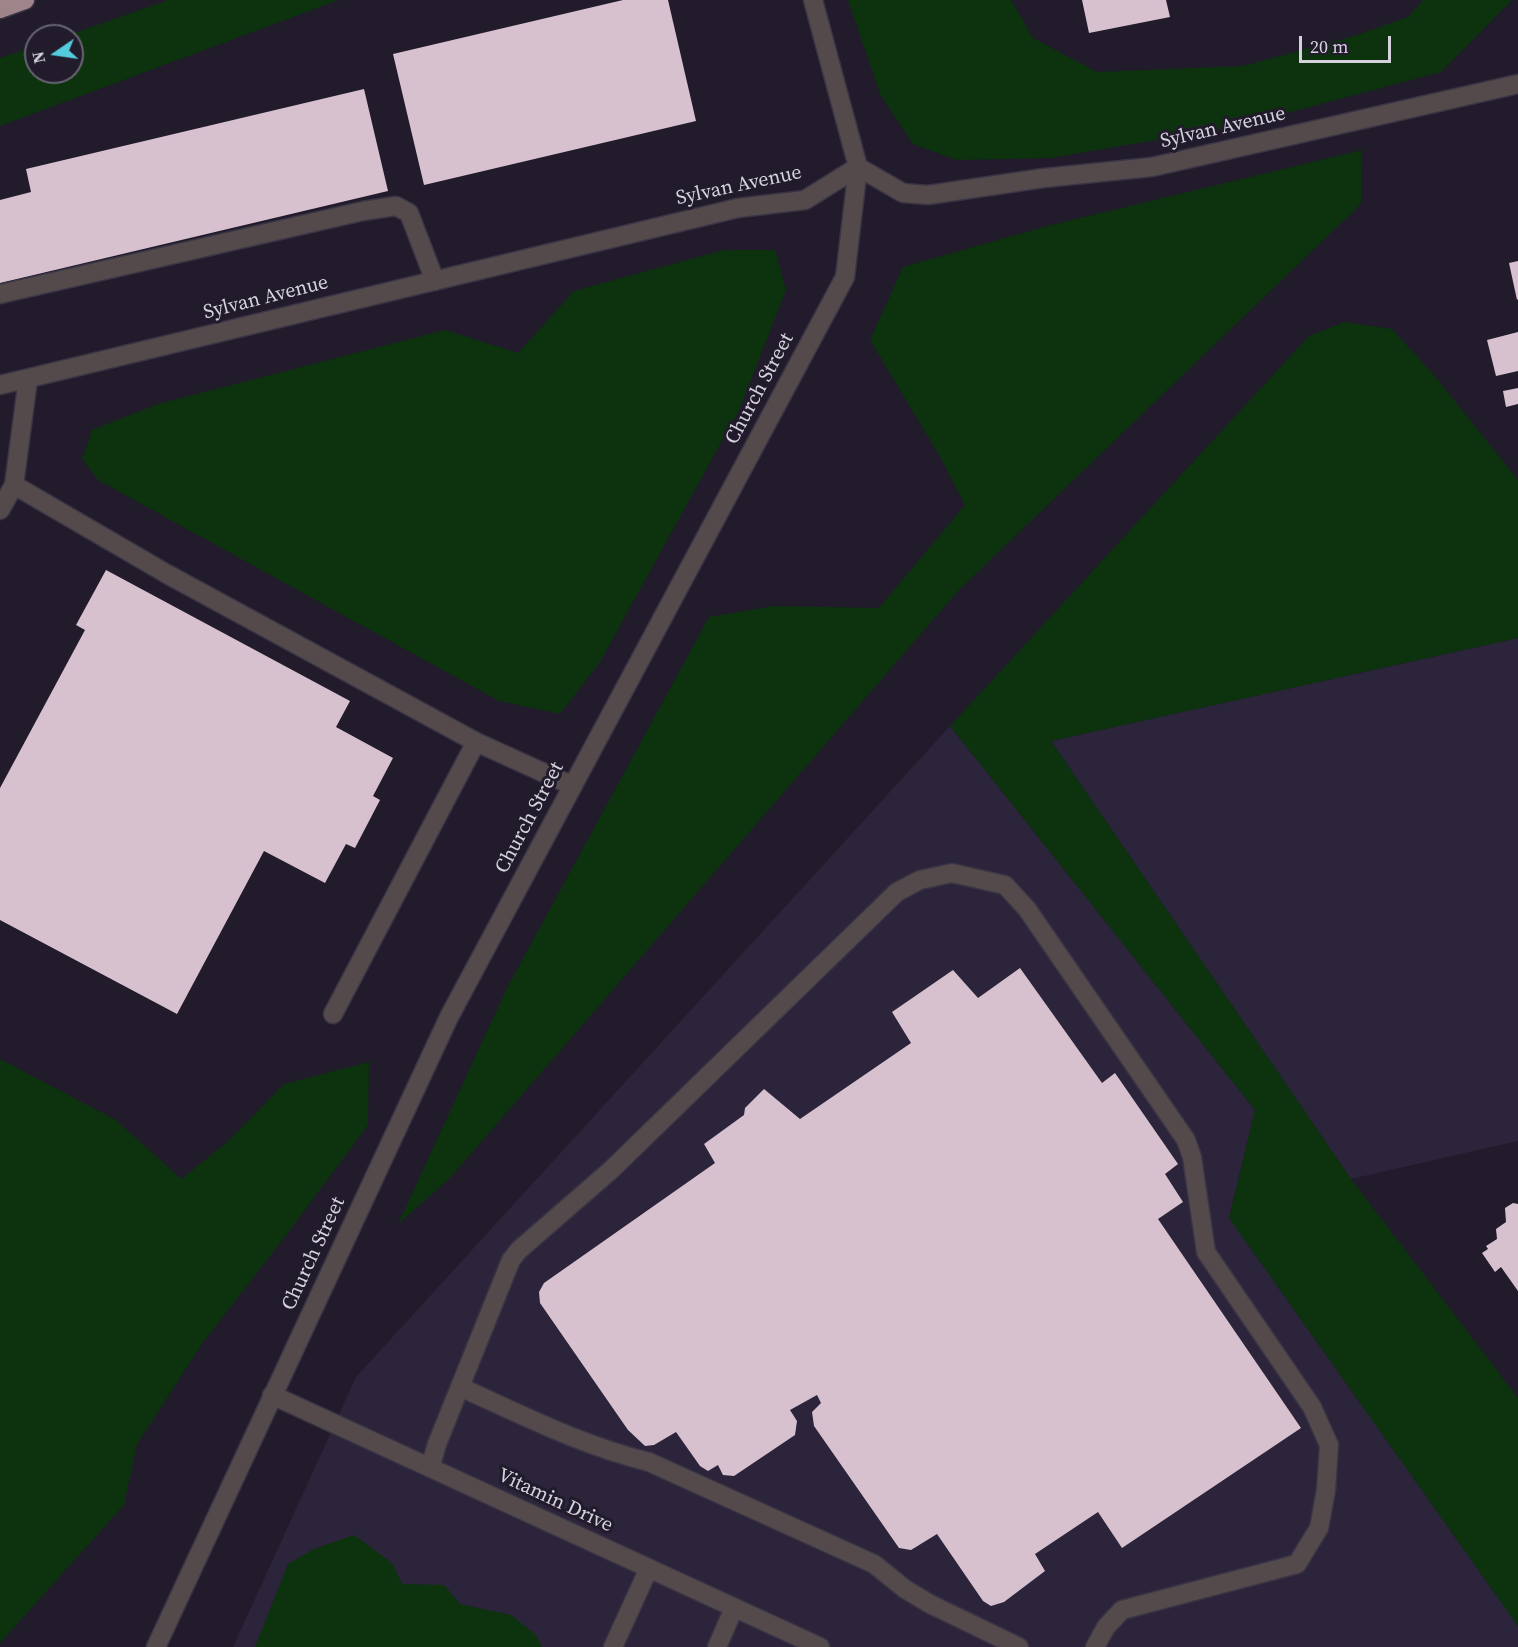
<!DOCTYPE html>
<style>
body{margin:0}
#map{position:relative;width:1518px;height:1647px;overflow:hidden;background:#211b2c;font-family:"Source Serif 4",serif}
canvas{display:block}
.north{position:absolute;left:24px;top:24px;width:60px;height:60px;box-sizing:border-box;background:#211b2c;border:2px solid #696473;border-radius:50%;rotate:257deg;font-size:16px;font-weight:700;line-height:24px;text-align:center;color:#d5d2de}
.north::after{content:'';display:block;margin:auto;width:21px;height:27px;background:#54cadd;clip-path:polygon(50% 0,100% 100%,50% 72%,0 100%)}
.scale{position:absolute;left:1299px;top:36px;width:92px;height:27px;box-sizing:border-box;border:3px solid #d5d2de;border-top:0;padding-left:8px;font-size:18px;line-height:21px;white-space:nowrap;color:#d5d2de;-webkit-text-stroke:4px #211b2c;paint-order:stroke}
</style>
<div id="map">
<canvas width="1518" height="1647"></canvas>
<div class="north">N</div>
<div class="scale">20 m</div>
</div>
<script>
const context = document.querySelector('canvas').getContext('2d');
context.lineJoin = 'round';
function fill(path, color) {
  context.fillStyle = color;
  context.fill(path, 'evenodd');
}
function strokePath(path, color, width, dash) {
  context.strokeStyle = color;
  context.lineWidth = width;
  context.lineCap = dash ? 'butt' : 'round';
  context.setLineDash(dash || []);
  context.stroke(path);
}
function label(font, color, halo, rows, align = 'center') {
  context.font = font + ' "Source Serif 4",serif';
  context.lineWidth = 6;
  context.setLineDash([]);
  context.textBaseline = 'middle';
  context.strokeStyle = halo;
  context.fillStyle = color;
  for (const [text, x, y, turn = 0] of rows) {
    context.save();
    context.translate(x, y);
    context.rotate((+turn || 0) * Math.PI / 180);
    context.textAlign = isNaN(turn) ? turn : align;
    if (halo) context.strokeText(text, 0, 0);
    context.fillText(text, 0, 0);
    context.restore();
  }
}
fill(new Path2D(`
 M 1518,638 L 1518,1141 L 1351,1179 L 1051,741 Z
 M 950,726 L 1255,1110 L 1229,1218 L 1518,1626 L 1518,1647 L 233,1647 L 356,1377 Z`), '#2b243a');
fill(new Path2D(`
 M 168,0 L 339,0 L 0,126 L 0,58 L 36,46 L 36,72 L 72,72 L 72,36 L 66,36 Z
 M 848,0 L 1011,0 L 1033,38 L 1097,72 L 1243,66 L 1354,36 L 1408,17 L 1423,0 L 1512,0 L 1441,72 L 1238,126 L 1051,158 L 957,160 L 913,144 L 880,94 Z
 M 1362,150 L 1361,204 L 958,591 L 450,1178 L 398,1224 L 507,988 L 709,617 L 774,606 L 879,608 L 965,505 L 939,455 L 870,340 L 903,267 L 1051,225 Z
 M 724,250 L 775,250 L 786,290 L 740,408 L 600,662 L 560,714 L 499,701 L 98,480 L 82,459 L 92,430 L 158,404 L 445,330 L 518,353 L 574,291 Z
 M 1345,322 L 1392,329 L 1433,374 L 1518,480 L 1518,638 L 1051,741 L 1351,1179 L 1518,1398 L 1518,1626 L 1229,1218 L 1255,1110 L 950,726 L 1309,336 Z
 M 0,1059 L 116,1120 L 181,1179 L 224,1145 L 284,1084 L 369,1062 L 368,1125 L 284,1238 L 204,1341 L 137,1444 L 124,1505 L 0,1643 Z
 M 354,1535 L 392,1563 L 402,1584 L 444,1585 L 460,1604 L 511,1615 L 536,1635 L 542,1647 L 255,1647 L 288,1564 L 314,1549 Z`), '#0c320e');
fill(new Path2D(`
 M 623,0 L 668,0 L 696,121 L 424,185 L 393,54 Z
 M 1082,0 L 1166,0 L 1170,17 L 1089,33 Z
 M 364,89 L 388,191 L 0,283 L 0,200 L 31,192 L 26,169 Z
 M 1518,261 L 1518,299 L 1517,300 L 1509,263 Z
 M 1518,332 L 1518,371 L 1496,376 L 1487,340 Z
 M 1518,388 L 1518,404 L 1506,407 L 1503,391 Z
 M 106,570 L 350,701 L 336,727 L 393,758 L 373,796 L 380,800 L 355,848 L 346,844 L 325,883 L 264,851 L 177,1014 L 0,920 L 0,788 L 85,630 L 76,625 Z
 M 1020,968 L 1102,1083 L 1115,1073 L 1178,1164 L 1165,1174 L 1183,1202 L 1158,1219 L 1301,1428 L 1122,1548 L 1098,1512 L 1035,1554 L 1045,1571 L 1004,1602 L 991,1606 L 983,1601 L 937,1534 L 911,1550 L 899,1548 L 814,1426 L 812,1412 L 821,1403 L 817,1395 L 790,1410 L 797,1421 L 795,1435 L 734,1476 L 723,1475 L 718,1465 L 708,1471 L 700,1466 L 676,1432 L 654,1445 L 645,1446 L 628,1430 L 540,1303 L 539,1292 L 544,1283 L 715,1163 L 704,1144 L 744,1115 L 745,1108 L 764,1089 L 800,1119 L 911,1043 L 892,1012 L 953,970 L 978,998 Z
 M 1513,1203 L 1518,1204 L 1518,1291 L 1501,1267 L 1495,1272 L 1482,1253 L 1488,1249 L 1486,1246 L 1497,1239 L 1496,1229 L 1506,1222 L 1505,1208 Z`), '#d8c1cf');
const minor = new Path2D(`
 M 858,167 L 903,193 L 928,195 L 1044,178 L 1152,167 L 1518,84
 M 0,294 L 363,211 L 396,206 L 409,213 L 435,281
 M 28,379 L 14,485 L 167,574 L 476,742 L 573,786
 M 0,385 L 738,208 L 805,200 L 858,167
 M 0,510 L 14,485
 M 333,1014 L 476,742
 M 460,1387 C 522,1415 583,1446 649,1462 L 874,1564 L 905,1589 L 930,1604 L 1019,1647
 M 272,1395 L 820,1647
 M 430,1468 L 437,1444 L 511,1260 L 519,1250 L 611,1170 L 897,892 L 920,880 L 952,873 L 1005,885 L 1027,909 L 1186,1140 L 1192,1157 L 1206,1252 L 1312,1407 L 1329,1445 L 1326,1490 L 1319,1528 L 1297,1564 L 1122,1610 L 1106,1627 L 1095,1647
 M 156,1647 L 449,1017 L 845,277 L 858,167 L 813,0
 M 613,1647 L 649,1568
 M 717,1647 L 734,1608`);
const highway = new Path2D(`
 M 0,9 L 25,0`);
strokePath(minor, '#3a3545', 21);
strokePath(highway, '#3a3545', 21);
strokePath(minor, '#544a4c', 18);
strokePath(highway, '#9f848a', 18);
label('20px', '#d5d2de', '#211b2c', [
 ["Sylvan Avenue",1223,128,-13],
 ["Sylvan Avenue",739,186,-12],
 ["Sylvan Avenue",266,298,-14],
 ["Church Street",760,389,-62],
 ["Church Street",530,818,-62],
 ["Church Street",314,1254,-65],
 ["Vitamin Drive",555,1501,25]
]);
</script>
